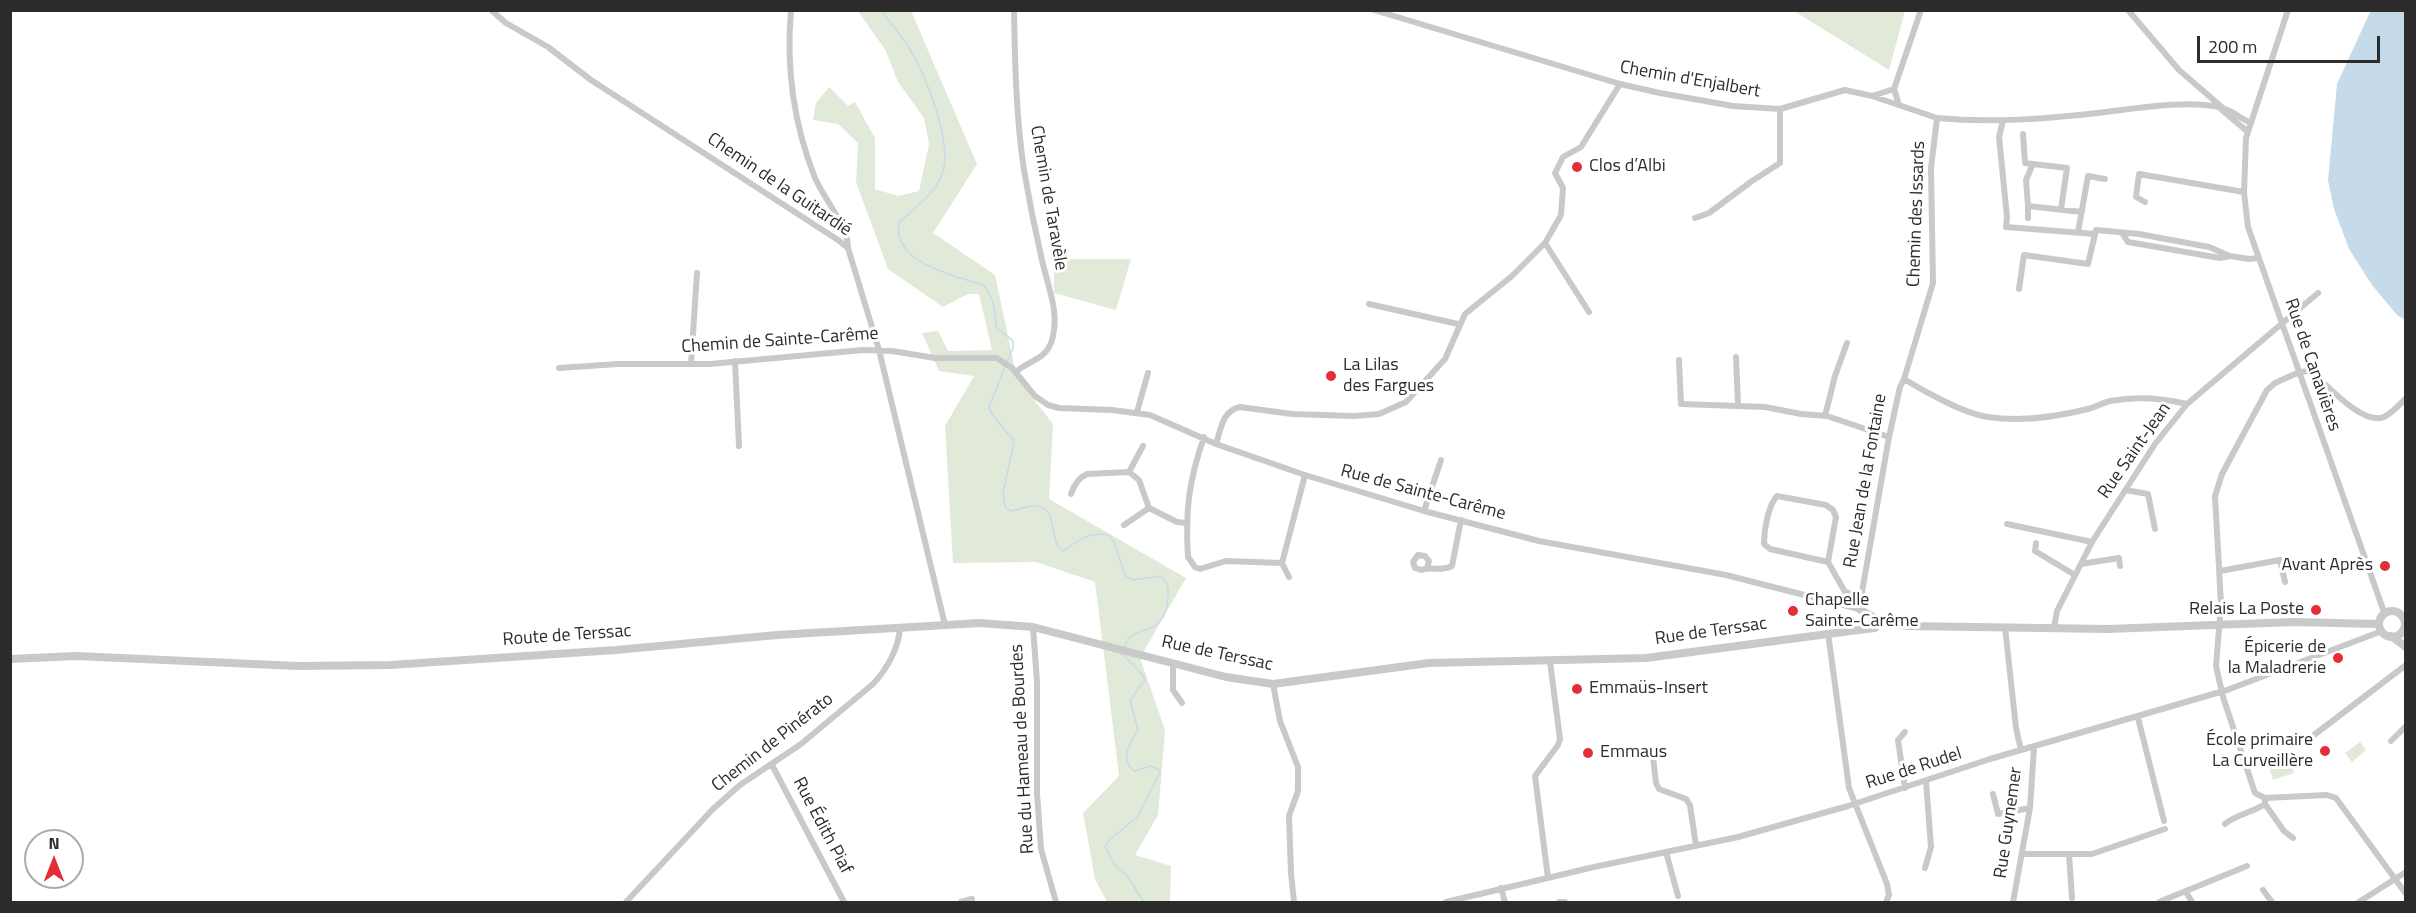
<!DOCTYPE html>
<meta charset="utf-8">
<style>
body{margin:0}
#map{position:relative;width:2416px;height:913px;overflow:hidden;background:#fff;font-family:"Titillium Web",sans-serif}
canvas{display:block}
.frame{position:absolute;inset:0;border:12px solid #2c2c2c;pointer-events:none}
.north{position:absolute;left:24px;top:829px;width:60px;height:60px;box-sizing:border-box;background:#fff;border:2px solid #ababab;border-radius:50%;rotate:0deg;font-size:16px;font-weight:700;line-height:24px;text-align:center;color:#2c2c2c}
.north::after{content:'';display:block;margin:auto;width:21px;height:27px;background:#e22e38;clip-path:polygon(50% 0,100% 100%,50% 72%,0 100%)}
.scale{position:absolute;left:2197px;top:36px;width:183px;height:27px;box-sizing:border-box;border:3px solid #2c2c2c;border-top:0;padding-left:8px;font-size:18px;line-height:21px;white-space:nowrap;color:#2c2c2c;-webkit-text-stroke:4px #fff;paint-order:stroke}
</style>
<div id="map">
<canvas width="2416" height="913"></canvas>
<div class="frame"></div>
<div class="north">N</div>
<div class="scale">200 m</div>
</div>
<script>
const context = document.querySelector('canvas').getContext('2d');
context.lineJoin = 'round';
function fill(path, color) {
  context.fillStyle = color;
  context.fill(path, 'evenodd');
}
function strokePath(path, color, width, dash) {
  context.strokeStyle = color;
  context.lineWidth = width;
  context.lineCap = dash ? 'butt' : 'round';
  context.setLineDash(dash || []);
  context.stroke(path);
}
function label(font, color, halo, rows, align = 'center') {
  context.font = font + ' "Titillium Web",sans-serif';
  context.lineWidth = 6;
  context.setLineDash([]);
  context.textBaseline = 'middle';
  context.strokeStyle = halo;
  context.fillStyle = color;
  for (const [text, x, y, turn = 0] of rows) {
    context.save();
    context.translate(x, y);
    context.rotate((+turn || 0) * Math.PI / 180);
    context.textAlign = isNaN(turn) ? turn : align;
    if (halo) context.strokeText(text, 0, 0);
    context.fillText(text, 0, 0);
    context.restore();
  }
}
fill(new Path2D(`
 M 858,11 L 911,11 L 977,164 L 933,233 L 995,275 L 1017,378 L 1053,424 L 1049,499 L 1186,578 L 1140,658 L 1165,730 L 1158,815 L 1135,855 L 1171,866 L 1170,902 L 1107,902 L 1095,879 L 1083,813 L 1119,776 L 1095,582 L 1036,562 L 953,563 L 945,426 L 974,376 L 939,371 L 922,333 L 938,331 L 948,351 L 992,350 L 979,294 L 968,294 L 943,307 L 888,269 L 856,182 L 858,143 L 838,124 L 813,120 L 816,103 L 829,87 L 848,106 L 855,102 L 875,138 L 875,189 L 898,196 L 919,191 L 929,144 L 924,118 L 898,82 L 886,51 Z
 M 1794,11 L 1905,11 L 1889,70 Z
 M 1054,259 L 1131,259 L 1116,310 L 1054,293 Z
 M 2360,742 L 2366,750 L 2352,762 L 2345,753 Z
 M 2290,761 L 2294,773 L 2273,780 L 2269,767 Z`), '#e1ead9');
fill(new Path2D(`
 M 2371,10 L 2405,11 L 2405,320 L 2397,315 L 2372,285 L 2349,249 L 2334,209 L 2328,180 L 2337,84 Z`), '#c5dbea');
strokePath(new Path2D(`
 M 881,10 C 890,23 901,35 909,48 C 925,73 952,141 943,171 C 936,194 915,207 899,223 C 892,263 955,276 983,285 C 995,298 994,310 996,327 L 1013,341 L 1013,348 L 1007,362
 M 1005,367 L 989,407 L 992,414 L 1014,441 L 1003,494 L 1005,507 L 1011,511 C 1019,510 1027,505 1035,506 C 1061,507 1047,543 1063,551 C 1077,541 1090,531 1109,535 L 1114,542 L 1126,577 L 1133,580 L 1161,576 C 1168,581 1169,589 1168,597 C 1165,641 1135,620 1124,647
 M 1122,654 L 1143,675 L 1145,680 L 1130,700 L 1138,730 C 1130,743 1119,759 1134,771 L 1150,766 L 1158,769 L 1160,773 L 1137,817 L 1107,842 L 1105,847 L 1114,864 L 1128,877 L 1144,902`), '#c5dbea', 1.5);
strokePath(new Path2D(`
 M 491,10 L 506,23 L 548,47 L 591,80 L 838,240 L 848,248 L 879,350 L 945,625
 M 791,10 C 786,67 794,125 815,178 C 823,197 849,228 848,248
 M 1014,10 C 1015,64 1016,117 1024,170 C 1029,200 1035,230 1042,260 C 1048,288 1060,312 1052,340 C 1046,360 1029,360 1016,372
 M 1374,10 L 1620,84 L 1660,93 L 1733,106 L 1780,109 L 1845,90 L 1872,96 L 1937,118 C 1991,123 2044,119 2098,113 C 2133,109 2189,99 2222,108 C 2233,111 2241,119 2251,123
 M 2128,10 L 2179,70 L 2223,108
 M 2288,10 L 2246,138 L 2244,192 L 2248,227 L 2384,612
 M 1872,96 L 1894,89
 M 1899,105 L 1894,89 L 1921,10
 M 2222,110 L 2248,132
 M 2003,121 L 1999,137 L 2007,217 L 2006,227 L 2095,234
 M 2023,134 L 2025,163 L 2033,164
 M 2145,202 L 2136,197 L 2139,174 L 2244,192
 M 2028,206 L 2028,218
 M 2061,209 L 2067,168 L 2033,164 L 2026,180 L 2028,206 L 2082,212
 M 1695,218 L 1709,213 L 1752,181 L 1780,163 L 1780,109
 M 2078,232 L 2088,176 L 2105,179
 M 2122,233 L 2128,242 L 2220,258 L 2230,256
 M 1545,243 L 1589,312
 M 2019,289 L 2024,255 L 2088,264 L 2096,230 L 2139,234 L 2209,247 L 2230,256 L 2249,259 L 2259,258
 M 1369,304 L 1458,324
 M 1736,357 L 1738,405
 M 1679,360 L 1681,404 L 1765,407 L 1801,414 L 1827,416 L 1889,437
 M 735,361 L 739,446
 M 691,364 L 697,273
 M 559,368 L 618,364 L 710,364 L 863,350 L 892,351 L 935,358 L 997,358 L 1012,368 L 1035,396 L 1048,405 L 1059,408 L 1112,410 L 1150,415 L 1216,444 L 1305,475 L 1424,511 L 1539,541 L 1726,575 L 1859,609 L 1889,437 L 1900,387 L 1904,379 C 1925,392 1965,414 1988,417 C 2021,422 2056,417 2088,409 C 2096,407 2102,403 2110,401 C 2136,396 2162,398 2187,404
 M 1904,379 L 1933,283 L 1931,168 L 1937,118
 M 2406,398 C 2399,405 2392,413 2384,417 C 2363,426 2328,386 2313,373 L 2306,371 L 2295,374 L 2275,383 L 2267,390 L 2222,474 L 2215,496 L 2221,604 L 2216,666 L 2223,697 L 2255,793 L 2265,798 L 2327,795 L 2336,798 L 2406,894
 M 1137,412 L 1148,373
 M 1825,416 L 1835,376 L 1847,343
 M 1204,437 C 1189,480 1185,511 1188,557 L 1195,567 L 1200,569 L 1226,561 L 1282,563 L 1289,577
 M 1216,444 C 1221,429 1222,411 1240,407 L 1292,414 L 1354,416 L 1379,414 L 1406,402 L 1445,359 L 1465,314 L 1512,276 L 1545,243 L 1561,215 L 1563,188 L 1555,173 L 1563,157 L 1581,147 L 1620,84
 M 1129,472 L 1143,446
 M 2125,490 L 2148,494 L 2155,529
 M 1071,494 C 1074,485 1078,478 1087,474 L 1129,472 L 1139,480 L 1149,508 L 1177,522 L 1186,523
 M 1424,511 L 1441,460
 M 2007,524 L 2092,542
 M 1124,525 L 1149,508
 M 2036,543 L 2035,551 L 2075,575
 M 1828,562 L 1770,549 L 1764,544 C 1764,530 1768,506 1777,496 L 1826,505 L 1833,510 L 1836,517 L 1828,562 L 1845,592 L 1861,596
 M 1282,563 L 1305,475
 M 2081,564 L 2119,558 L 2120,566
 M 1427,568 L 1429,561 L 1425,556 L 1418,555 L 1413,562 L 1415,568 L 1421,570 C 1431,566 1441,572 1452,566 L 1461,520
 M 2220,571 L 2280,560 L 2285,582
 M 2405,623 L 2406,623
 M 1033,627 L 1037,682 L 1037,793 L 1041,849 L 1056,902
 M 2005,627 L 2016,728 L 2021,750
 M 2054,628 L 2057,611 L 2092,542 L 2155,444 L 2187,404 L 2318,293
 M 1828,633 L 1849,788 L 1887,884 L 1889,895 L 1886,902
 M 1173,663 L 1173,690 L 1182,703
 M 1273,684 L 1280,721 L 1298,767 L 1298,791 L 1289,816 L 1291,873 L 1294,902
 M 2138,718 L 2164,821
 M 2314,735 L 2406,665
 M 2391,741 L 2406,726
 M 1653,757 L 1656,783 L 1659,789 L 1686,799 L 1690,805 L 1696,846
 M 772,765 L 844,902
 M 1905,788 L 1898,740 L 1905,732
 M 1993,794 L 1998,814 L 2030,808
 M 2265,804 L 2284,831 L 2293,838
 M 2225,824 C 2236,814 2252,813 2265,804 L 2265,798
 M 1666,852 L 1678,896
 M 2022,854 L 2092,854 L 2165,829
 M 2069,854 L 2072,898
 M 1925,868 L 1931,847 L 1926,781
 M 1548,878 L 1535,776 L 1558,745 L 1560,739 L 1550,662
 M 1501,888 L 1505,902
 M 2263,890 L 2272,902
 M 2186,892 L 2192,902
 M 626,902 L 713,809 L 740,785 L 801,744 L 873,684 C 887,669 899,648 900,627
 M 961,902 L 972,899
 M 1446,902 L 1594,867 L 1738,837 L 1848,806 L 1990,759 L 2227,690 L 2382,631
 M 1559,902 L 1565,902
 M 2013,902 L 2030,808 L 2034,747
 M 2159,902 L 2247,866
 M 2359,902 L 2406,872`), '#c9c9c9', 6);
strokePath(new Path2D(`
 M 1859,609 L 1882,622
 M2379 624a13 13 0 1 1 26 0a13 13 0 1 1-26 0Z
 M 2391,636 L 2406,647
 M 10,659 L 76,656 L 297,666 L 390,665 L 616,650 L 777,635 L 980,623 L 1033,627 L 1226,677 L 1273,684 L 1429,663 L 1646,658 L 1866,629 L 1875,628 L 1882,622 L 1907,626 L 2108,629 L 2293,622 L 2378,624`), '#c9c9c9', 8);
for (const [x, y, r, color] of [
 [1577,167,6,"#e22e38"],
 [1331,376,6,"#e22e38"],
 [2385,566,6,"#e22e38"],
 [2316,610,6,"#e22e38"],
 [1793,611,6,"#e22e38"],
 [2338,658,6,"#e22e38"],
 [1577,689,6,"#e22e38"],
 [2325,751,6,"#e22e38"],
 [1588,753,6,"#e22e38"]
]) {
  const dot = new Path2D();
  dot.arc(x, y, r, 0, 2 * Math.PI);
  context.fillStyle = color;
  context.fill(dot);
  strokePath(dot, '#fff', 2);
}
label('18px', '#2c2c2c', '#fff', [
 ["Chemin d'Enjalbert",1690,80,10],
 ["Chemin de la Guitardié",779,185,34],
 ["Chemin de Taravèle",1048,198,80],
 ["Chemin des Issards",1917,214,-88],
 ["Chemin de Sainte-Carême",780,341,-4],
 ["Rue de Canavières",2312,365,71],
 ["Rue Saint-Jean",2135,451,-55],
 ["Rue Jean de la Fontaine",1866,481,-80],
 ["Rue de Sainte-Carême",1423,493,15],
 ["Rue de Terssac",1711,632,-8],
 ["Route de Terssac",567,636,-4],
 ["Rue de Terssac",1217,654,12],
 ["Chemin de Pinérato",773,743,-38],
 ["Rue du Hameau de Bourdes",1023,749,-93],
 ["Rue de Rudel",1914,769,-18],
 ["Rue Guynemer",2009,823,-82],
 ["Rue Édith Piaf",822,826,62]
]);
label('18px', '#2c2c2c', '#fff', [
 ["Clos d’Albi",1589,167],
 ["La Lilas",1343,366],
 ["des Fargues",1343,387],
 ["Avant Après",2373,566,"right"],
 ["Chapelle",1805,601],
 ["Sainte-Carême",1805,622],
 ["Relais La Poste",2304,610,"right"],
 ["Épicerie de",2326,648,"right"],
 ["la Maladrerie",2326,669,"right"],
 ["Emmaüs-Insert",1589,689],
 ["École primaire",2313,741,"right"],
 ["La Curveillère",2313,762,"right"],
 ["Emmaus",1600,753]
], 'left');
</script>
